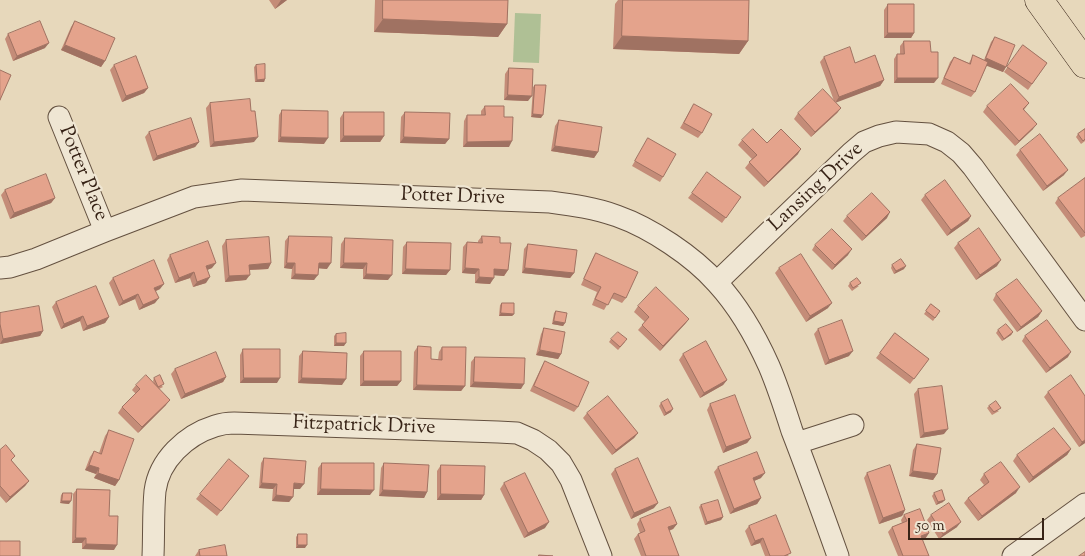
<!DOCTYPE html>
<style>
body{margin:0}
#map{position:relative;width:1085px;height:556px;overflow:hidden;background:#e7d8bb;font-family:"Sorts Mill Goudy",serif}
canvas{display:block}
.scale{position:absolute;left:908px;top:518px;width:136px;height:22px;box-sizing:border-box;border:2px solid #382417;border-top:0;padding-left:6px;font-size:15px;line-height:18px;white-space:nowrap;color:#382417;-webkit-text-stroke:4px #efe6d3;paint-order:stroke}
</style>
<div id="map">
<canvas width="1085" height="556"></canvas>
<div class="scale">50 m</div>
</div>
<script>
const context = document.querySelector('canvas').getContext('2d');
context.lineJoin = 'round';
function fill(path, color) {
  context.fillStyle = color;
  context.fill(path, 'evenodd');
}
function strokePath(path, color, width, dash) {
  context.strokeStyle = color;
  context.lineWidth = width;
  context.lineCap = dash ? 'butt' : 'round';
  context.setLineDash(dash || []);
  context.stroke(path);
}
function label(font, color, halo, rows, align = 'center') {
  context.font = font + ' "Sorts Mill Goudy",serif';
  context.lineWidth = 4.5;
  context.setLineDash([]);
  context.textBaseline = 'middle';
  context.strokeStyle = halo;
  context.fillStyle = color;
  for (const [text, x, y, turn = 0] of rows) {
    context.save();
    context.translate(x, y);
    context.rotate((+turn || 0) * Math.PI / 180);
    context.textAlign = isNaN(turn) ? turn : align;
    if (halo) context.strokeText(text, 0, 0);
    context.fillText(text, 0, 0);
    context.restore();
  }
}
fill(new Path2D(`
 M 515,13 L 541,14 L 539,63 L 513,62 Z`), '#afc095');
const minor = new Path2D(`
 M 59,117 L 105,231
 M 0,268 L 10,267 L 36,259 L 105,231 L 194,197 L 242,190 L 550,202 C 573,205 595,208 617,216 C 651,228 693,256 717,283 C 739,307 756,337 769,366 C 778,387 785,409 792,431 C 808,472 823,514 838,556
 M 717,282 L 851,153 L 864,142 L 879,136 L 896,132 L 929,134 L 947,142 L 961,153 L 973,167 L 1085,320
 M 797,443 L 853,425
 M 153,556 C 154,534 153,512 155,491 C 159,460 186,435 215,426 C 221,424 227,423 234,423 L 498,432 L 517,433 L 533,440 L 548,450 L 561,463 L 571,480 L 601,556
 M 1013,556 L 1085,504`);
const major = new Path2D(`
 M 1039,0 L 1085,64`);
strokePath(minor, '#645140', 23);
strokePath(major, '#382417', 29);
strokePath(minor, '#efe6d3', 21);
strokePath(major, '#e7d8bb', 28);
fill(new Path2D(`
 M 269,0 L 287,0 L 275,9 Z
 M 375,0 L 508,0 L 507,24 L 498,37 L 374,32 Z
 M 618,0 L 749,0 L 748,41 L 739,54 L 613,49 L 615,4 Z
 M 888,4 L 914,33 L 911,38 L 884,38 L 884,10 Z
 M 75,21 L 105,61 L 101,67 L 61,50 L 71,27 Z
 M 8,34 L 45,48 L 13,61 L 5,39 Z
 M 995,37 L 1006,67 L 1003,72 L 987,65 L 975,92 L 971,97 L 941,84 L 950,62 L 954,57 L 969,63 L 973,55 L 984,60 L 991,42 Z
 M 904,41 L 931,52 L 934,83 L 894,83 L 894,59 L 897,54 L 900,54 L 900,46 Z
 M 1023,45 L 1047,63 L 1028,90 L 1004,72 Z
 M 824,57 L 855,63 L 884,80 L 880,86 L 835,102 L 841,108 L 837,113 L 811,137 L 794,119 L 798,113 L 834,101 L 820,62 Z
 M 114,65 L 148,88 L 144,93 L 122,102 L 110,70 Z
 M 256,65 L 265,79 L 264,82 L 255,82 L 254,67 Z
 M 509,68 L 528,101 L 504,100 L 505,74 Z
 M 535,85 L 541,118 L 531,117 L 533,87 Z
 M 210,103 L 254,142 L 210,147 L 206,108 Z
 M 1029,103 L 1024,110 L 1033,129 L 1015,146 L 983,112 L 987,106 Z
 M 694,104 L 702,133 L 698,138 L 680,128 Z
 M 485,106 L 504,117 L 509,147 L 463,147 L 464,121 L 467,115 L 481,115 L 481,111 Z
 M 282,110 L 324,144 L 278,142 L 279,115 Z
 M 344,112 L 384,136 L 380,142 L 340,142 L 340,118 Z
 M 405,112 L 449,139 L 445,144 L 400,143 L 401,117 Z
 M 559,120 L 598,152 L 594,158 L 551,151 L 555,126 Z
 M 1085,129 L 1085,141 L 1081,144 L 1076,137 L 1078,134 Z
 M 149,132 L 199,142 L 195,147 L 153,161 L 145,137 Z
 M 648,138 L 663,177 L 660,182 L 632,166 Z
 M 742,140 L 798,154 L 764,187 L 745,168 L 752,159 L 738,145 Z
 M 1020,150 L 1064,175 L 1043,191 L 1016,155 Z
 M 1085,178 L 1085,236 L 1081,238 L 1055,203 L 1058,198 Z
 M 5,190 L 55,198 L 51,203 L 10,219 L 1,195 Z
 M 692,193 L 741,197 L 722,223 L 688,198 Z
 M 925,195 L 971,216 L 968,221 L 947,236 L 921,200 Z
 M 847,216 L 887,218 L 862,241 L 843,221 Z
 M 289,236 L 327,269 L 319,268 L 314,280 L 291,279 L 292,269 L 284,268 L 285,241 Z
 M 482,236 L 500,243 L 508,270 L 504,276 L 494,275 L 490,284 L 475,283 L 475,274 L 462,273 L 463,247 L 467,242 L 478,243 L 478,241 Z
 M 345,238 L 388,280 L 363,279 L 363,269 L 340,268 L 341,244 Z
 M 226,240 L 271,263 L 268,269 L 250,270 L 246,280 L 225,282 L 222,246 Z
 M 407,242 L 450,270 L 446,275 L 402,274 L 403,247 Z
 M 958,243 L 997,266 L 976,280 L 954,248 Z
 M 528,244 L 574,273 L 570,278 L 522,273 L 524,249 Z
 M 815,245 L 848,255 L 832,270 L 812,250 Z
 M 596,253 L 626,298 L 622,303 L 611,298 L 604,310 L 592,305 L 597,292 L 581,285 L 593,258 Z
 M 170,255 L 212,268 L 207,270 L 206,283 L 193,287 L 190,278 L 175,283 L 167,260 Z
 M 892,265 L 904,269 L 894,274 L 891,268 Z
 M 779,268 L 828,308 L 806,322 L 775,273 Z
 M 113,278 L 160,289 L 156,291 L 155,303 L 139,310 L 135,299 L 119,306 L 109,283 Z
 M 850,283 L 859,286 L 852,291 L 848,286 Z
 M 996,294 L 1042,311 L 1038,317 L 1017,332 L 993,300 Z
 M 56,302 L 109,317 L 105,323 L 83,331 L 80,321 L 61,329 L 52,307 Z
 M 502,303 L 514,314 L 512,316 L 499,316 L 500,305 Z
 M 931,304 L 940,311 L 933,321 L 924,314 Z
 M 638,306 L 689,319 L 685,324 L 660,351 L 638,330 L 645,322 L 634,312 Z
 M 556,311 L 565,323 L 563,326 L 552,324 L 554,313 Z
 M 0,313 L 43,331 L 40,336 L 0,344 Z
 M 544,328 L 561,354 L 558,359 L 536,355 L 541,334 Z
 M 818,329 L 849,356 L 825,365 L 814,334 Z
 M 998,330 L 1013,332 L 1011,335 L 1002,341 L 996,333 Z
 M 895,333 L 929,359 L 910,384 L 876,358 Z
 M 336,334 L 344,346 L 334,346 L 334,336 Z
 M 1025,336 L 1068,357 L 1046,373 L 1022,341 Z
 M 611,339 L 625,342 L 618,350 L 609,342 Z
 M 418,346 L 431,359 L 438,360 L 439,352 L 442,347 L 465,386 L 461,391 L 413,390 L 414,352 Z
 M 243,349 L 277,383 L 240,383 L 240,355 Z
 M 303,351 L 342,385 L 298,383 L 299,356 Z
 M 364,351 L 401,381 L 397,386 L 360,386 L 360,356 Z
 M 683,354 L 727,380 L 723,385 L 700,398 L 679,360 Z
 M 475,357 L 521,389 L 470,387 L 471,362 Z
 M 545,361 L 578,407 L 574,412 L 530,391 L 542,366 Z
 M 175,369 L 226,377 L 223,382 L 181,399 L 171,374 Z
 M 154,378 L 163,387 L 159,389 L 166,405 L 138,433 L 118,413 L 122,407 L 136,394 L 132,390 L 136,385 L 154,383 L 153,381 Z
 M 918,389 L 944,434 L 920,438 L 914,394 Z
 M 1048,392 L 1085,396 L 1085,443 L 1079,447 L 1044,397 Z
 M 661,403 L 671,412 L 664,416 L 659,406 Z
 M 710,404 L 751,438 L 747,443 L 723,453 L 707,410 Z
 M 989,406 L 999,411 L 992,415 L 987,408 Z
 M 587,413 L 638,433 L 634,438 L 612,455 L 583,418 Z
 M 109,430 L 119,480 L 115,486 L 94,478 L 96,474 L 85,470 L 90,457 L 94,451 L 99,453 L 105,436 Z
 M 917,444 L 937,474 L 933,480 L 909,476 L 913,450 Z
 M 1071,449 L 1067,455 L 1029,483 L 1013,461 L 1017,455 Z
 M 0,450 L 12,461 L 29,481 L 25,486 L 6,503 L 0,496 Z
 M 264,458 L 300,489 L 294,489 L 293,497 L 289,502 L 272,501 L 273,489 L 259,488 L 261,463 Z
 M 322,463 L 370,495 L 317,495 L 318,468 Z
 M 384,463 L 427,492 L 424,498 L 379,496 L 381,468 Z
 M 441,465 L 484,495 L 481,500 L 437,500 L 437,471 Z
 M 718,467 L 761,478 L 754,481 L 761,498 L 757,504 L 730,514 L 714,472 Z
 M 615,469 L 654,508 L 631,519 L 611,474 Z
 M 867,473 L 905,510 L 902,516 L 879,524 L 864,478 Z
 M 984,474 L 1016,493 L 978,521 L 964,503 L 968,498 L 984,485 L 980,480 Z
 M 249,476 L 217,516 L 196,499 L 200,494 Z
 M 504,483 L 545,528 L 524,538 L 500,489 Z
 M 77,489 L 109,516 L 114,550 L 82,549 L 82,543 L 72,543 L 73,494 Z
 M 63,493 L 69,504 L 60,503 L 61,495 Z
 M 934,493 L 943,502 L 936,505 L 932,496 Z
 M 701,505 L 723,517 L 721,520 L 705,525 L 699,507 Z
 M 904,515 L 929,533 L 925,539 L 922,540 L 929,556 L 898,556 L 888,532 L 892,527 L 902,523 L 901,520 Z
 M 931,515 L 957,527 L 939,539 L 927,520 Z
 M 640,519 L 677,524 L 673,529 L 669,531 L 679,556 L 641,556 L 634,539 L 638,534 L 640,533 L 637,524 Z
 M 749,526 L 789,556 L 765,556 L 760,543 L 751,546 L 745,531 Z
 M 298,534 L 305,548 L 296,548 L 296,537 Z
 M 199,550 L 227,556 L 195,556 Z`), '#c48c78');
fill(new Path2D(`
 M 281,0 L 287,0 L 275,9 Z
 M 383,19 L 507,24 L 498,37 L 374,32 Z
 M 888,33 L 914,33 L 911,38 L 884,38 Z
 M 622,36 L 748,41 L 739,54 L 613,49 Z
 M 49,43 L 45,48 L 13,61 L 17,56 Z
 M 65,45 L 105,61 L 101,67 L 61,50 Z
 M 986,58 L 1006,67 L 1003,72 L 982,64 Z
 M 897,78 L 938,78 L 934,83 L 894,83 Z
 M 265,79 L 264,82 L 255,82 L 257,80 Z
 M 884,80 L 880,86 L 835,103 L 839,97 Z
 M 148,88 L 144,93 L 122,102 L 126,96 Z
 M 508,95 L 532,96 L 528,101 L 504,100 Z
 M 841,108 L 837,113 L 811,137 L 815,132 Z
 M 533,114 L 543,115 L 541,118 L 531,117 Z
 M 1037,124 L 1033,129 L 1015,146 L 1019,141 Z
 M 344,136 L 384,136 L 380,142 L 340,142 Z
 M 258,137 L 254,142 L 210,147 L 214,142 Z
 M 281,137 L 328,138 L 324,144 L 278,142 Z
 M 404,137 L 449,139 L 445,144 L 400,143 Z
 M 512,141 L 509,147 L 463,147 L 467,142 Z
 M 199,142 L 195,147 L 153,161 L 157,156 Z
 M 555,146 L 598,152 L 594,158 L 551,151 Z
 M 801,149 L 798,154 L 764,187 L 768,182 Z
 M 1068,170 L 1064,175 L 1043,191 L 1047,186 Z
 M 55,198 L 51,203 L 10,219 L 14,213 Z
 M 890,212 L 887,218 L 862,241 L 866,236 Z
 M 971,216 L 968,221 L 947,236 L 951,230 Z
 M 852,249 L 848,255 L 832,270 L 835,265 Z
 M 1001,260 L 997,266 L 976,280 L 980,275 Z
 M 216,263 L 212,268 L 202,272 L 206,266 Z
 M 271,263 L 268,269 L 245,270 L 249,265 Z
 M 287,263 L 295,263 L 292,269 L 284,268 Z
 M 319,263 L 331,263 L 327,269 L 315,268 Z
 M 344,263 L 367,263 L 363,269 L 340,268 Z
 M 906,266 L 904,269 L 894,274 L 896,271 Z
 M 465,268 L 479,269 L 475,274 L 462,273 Z
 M 525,268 L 574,273 L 570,278 L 522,273 Z
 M 406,269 L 450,270 L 446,275 L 402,274 Z
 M 494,269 L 508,270 L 504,276 L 491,275 Z
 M 194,272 L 190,278 L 175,283 L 179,278 Z
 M 295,274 L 318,275 L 314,280 L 291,279 Z
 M 366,274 L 392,275 L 388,280 L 363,279 Z
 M 250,275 L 246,280 L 225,282 L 229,276 Z
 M 210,277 L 206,283 L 193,287 L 197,282 Z
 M 479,277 L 494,278 L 490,284 L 475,283 Z
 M 164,284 L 160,289 L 151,293 L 154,288 Z
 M 138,294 L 135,299 L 119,306 L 123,301 Z
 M 159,298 L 155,303 L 139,310 L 143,305 Z
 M 832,303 L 828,308 L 806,322 L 810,316 Z
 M 1042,311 L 1038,317 L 1017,332 L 1021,327 Z
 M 501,313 L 514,314 L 512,316 L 499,316 Z
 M 83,316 L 80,321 L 61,329 L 64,324 Z
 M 109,317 L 105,323 L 83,331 L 87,326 Z
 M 689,319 L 685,324 L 660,351 L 663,346 Z
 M 554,321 L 565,323 L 563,326 L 552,324 Z
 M 43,331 L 40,336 L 0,344 L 3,339 Z
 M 1013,332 L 1011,335 L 1002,341 L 1004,339 Z
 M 336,343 L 346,343 L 344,346 L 334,346 Z
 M 540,350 L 561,354 L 558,359 L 536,355 Z
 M 853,351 L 849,356 L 825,365 L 829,360 Z
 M 1071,352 L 1068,357 L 1046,373 L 1050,368 Z
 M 226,377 L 223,382 L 181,399 L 185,394 Z
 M 244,378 L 280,378 L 277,383 L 240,383 Z
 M 302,378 L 346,379 L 342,385 L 298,383 Z
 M 727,380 L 723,385 L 700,398 L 704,393 Z
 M 364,381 L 401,381 L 397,386 L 360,386 Z
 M 474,382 L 524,384 L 521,389 L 470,387 Z
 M 417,385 L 465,386 L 461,391 L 413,390 Z
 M 170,400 L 166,405 L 138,433 L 142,427 Z
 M 673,409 L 671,412 L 664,416 L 666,413 Z
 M 948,429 L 944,434 L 920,438 L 924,433 Z
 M 638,433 L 634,438 L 612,455 L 616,450 Z
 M 751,438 L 747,443 L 723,453 L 726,447 Z
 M 1085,440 L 1085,443 L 1079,447 L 1082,442 Z
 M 1071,449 L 1067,455 L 1029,483 L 1033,477 Z
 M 89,465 L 99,468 L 96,474 L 85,470 Z
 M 913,471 L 937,474 L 933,480 L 909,476 Z
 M 98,473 L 119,480 L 115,486 L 94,478 Z
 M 765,473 L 761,478 L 749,483 L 753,478 Z
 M 29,481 L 25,486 L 6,503 L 10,497 Z
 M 262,483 L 277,484 L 273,489 L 259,488 Z
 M 294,483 L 304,484 L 300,489 L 290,489 Z
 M 1020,487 L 1016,493 L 978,521 L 982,516 Z
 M 321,489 L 374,490 L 370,495 L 317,495 Z
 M 383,490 L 427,492 L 424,498 L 379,496 Z
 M 441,494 L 484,495 L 481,500 L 437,500 Z
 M 276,495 L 293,497 L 289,502 L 272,501 Z
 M 761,498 L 757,504 L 730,514 L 734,509 Z
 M 945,500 L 943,502 L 936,505 L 938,502 Z
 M 62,501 L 71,501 L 69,504 L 60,503 Z
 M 658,503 L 654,508 L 631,519 L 634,513 Z
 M 905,510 L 902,516 L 879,524 L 883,518 Z
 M 723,517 L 721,520 L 705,525 L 707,522 Z
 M 549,522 L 545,528 L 524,538 L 528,533 Z
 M 961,522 L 957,527 L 939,539 L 943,534 Z
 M 677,524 L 673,529 L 664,532 L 668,527 Z
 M 929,533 L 925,539 L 917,542 L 921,536 Z
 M 76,538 L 86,538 L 82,543 L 72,543 Z
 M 763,538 L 760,543 L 751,546 L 755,541 Z
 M 86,544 L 117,545 L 114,550 L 82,549 Z
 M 298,545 L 307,545 L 305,548 L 296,548 Z`), '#a07262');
const building = new Path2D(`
 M 383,0 L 508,0 L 507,24 L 383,19 Z
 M 623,0 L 749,0 L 748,41 L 622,36 Z
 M 888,4 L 914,4 L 914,33 L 888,33 Z
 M 40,21 L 49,43 L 17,56 L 8,34 Z
 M 75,21 L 115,38 L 105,61 L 65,45 Z
 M 995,37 L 1015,45 L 1006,67 L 986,58 Z
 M 904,41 L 930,41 L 931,52 L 938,52 L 938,78 L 897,78 L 897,54 L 904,54 Z
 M 1023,45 L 1047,63 L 1032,84 L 1007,67 Z
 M 850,47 L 855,63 L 875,55 L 884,80 L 839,97 L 824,57 Z
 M 973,55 L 988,62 L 975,92 L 944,78 L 954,57 L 970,64 Z
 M 136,56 L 148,88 L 126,96 L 114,65 Z
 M 265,64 L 265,79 L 257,80 L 256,65 Z
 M 509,68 L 533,69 L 532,96 L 508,95 Z
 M 0,70 L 11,75 L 0,100 Z
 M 1011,84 L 1029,103 L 1023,109 L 1037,124 L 1019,141 L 987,106 Z
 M 535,85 L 546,85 L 543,115 L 533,114 Z
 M 823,89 L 841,108 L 815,132 L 798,113 Z
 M 250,99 L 251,111 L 255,111 L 258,137 L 214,142 L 210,103 Z
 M 694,104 L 712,114 L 702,133 L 684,123 Z
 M 485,106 L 504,106 L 504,117 L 513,117 L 512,141 L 467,142 L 467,115 L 485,115 Z
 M 282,110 L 328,111 L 328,138 L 281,137 Z
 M 344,112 L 384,112 L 384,136 L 344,136 Z
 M 405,112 L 450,113 L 449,139 L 404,137 Z
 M 191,118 L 199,142 L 157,156 L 149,132 Z
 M 559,120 L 602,127 L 598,152 L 555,146 Z
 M 753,129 L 767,143 L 781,129 L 801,149 L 768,182 L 749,162 L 757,155 L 742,140 Z
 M 1085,129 L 1085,139 L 1083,141 L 1078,134 Z
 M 1040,134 L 1068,170 L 1047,186 L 1020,150 Z
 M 648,138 L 676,154 L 663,177 L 635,161 Z
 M 707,172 L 741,197 L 726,218 L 692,193 Z
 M 46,174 L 55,198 L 14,213 L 5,190 Z
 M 1085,178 L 1085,233 L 1058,198 Z
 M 945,180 L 971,216 L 951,230 L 925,195 Z
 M 872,193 L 890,212 L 866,236 L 847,216 Z
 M 979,228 L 1001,260 L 980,275 L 958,243 Z
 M 832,229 L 852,249 L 835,265 L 815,245 Z
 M 289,236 L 332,237 L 331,263 L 319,263 L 318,275 L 295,274 L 295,263 L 287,263 Z
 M 482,236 L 500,237 L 500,243 L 511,243 L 508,270 L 494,269 L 494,278 L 479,277 L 479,269 L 465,268 L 467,242 L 482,243 Z
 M 269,237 L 271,263 L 249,265 L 250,275 L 229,276 L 226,240 Z
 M 345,238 L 393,240 L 392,275 L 366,274 L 367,263 L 344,263 Z
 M 208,241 L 216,263 L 206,266 L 210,277 L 197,282 L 194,272 L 179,278 L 170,255 Z
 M 407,242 L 451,243 L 450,270 L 406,269 Z
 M 528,244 L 577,250 L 574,273 L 525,268 Z
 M 596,253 L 638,272 L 626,298 L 614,293 L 608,305 L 595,299 L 601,287 L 584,279 Z
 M 801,254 L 832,303 L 810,316 L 779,268 Z
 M 901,259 L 906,266 L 896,271 L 892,265 Z
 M 154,260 L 164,284 L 154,288 L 159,298 L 143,305 L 138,294 L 123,301 L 113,278 Z
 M 857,278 L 861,283 L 853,288 L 850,283 Z
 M 1017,279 L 1042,311 L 1021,327 L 996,294 Z
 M 96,286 L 109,317 L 87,326 L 83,316 L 64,324 L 56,302 Z
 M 656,287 L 689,319 L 663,346 L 642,325 L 649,317 L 638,306 Z
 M 502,303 L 514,303 L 514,314 L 501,313 Z
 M 931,304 L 940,311 L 935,318 L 926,311 Z
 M 39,306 L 43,331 L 3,339 L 0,324 L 0,313 Z
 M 556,311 L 567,313 L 565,323 L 554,321 Z
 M 842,320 L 853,351 L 829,360 L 818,329 Z
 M 1047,320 L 1071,352 L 1050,368 L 1025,336 Z
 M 1006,324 L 1013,332 L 1004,339 L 998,330 Z
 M 544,328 L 565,332 L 561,354 L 540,350 Z
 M 618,332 L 627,339 L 620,347 L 611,339 Z
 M 346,333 L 346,343 L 336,343 L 336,334 Z
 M 895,333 L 929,359 L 914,379 L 880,353 Z
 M 706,341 L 727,380 L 704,393 L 683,354 Z
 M 418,346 L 431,347 L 431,359 L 442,360 L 442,347 L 466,347 L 465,386 L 417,385 Z
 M 243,349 L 280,349 L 280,378 L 244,378 Z
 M 303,351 L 347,353 L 346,379 L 302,378 Z
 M 364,351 L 401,351 L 401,381 L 364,381 Z
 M 216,352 L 226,377 L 185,394 L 175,369 Z
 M 475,357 L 525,358 L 524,384 L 474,382 Z
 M 545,361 L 589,382 L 578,407 L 534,386 Z
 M 146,375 L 170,400 L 142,427 L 122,407 L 140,389 L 136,385 Z
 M 160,375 L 164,384 L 158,387 L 154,378 Z
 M 1071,375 L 1085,396 L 1085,440 L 1082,442 L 1048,392 Z
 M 942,386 L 948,429 L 924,433 L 918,389 Z
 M 735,395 L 751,438 L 726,447 L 710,404 Z
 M 608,396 L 638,433 L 616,450 L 587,413 Z
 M 668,399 L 673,409 L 666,413 L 661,403 Z
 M 996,401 L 1001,408 L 994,412 L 989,406 Z
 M 1054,428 L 1071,449 L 1033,477 L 1017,455 Z
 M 109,430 L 134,439 L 119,480 L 98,473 L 99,468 L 89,465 L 94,451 L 101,454 Z
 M 917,444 L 941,448 L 937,474 L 913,471 Z
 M 6,445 L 15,456 L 11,460 L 29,481 L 10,497 L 0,486 L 0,450 Z
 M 757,452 L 765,473 L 753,478 L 761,498 L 734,509 L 718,467 Z
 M 264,458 L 306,461 L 304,484 L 294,483 L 293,497 L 276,495 L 277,484 L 262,483 Z
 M 638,458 L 658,503 L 634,513 L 615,469 Z
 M 229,459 L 249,476 L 221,511 L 200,494 Z
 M 1001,462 L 1020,487 L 982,516 L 968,498 L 989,482 L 984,474 Z
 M 322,463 L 374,463 L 374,490 L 321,489 Z
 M 384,463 L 429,465 L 427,492 L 383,490 Z
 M 441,465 L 485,466 L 484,495 L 441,494 Z
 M 890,465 L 905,510 L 883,518 L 867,473 Z
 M 525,473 L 549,522 L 528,533 L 504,483 Z
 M 77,489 L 110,490 L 109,516 L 118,516 L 117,545 L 86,544 L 86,538 L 76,538 Z
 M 942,490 L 945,500 L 938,502 L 934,493 Z
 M 63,493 L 72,493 L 71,501 L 62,501 Z
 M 718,500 L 723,517 L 707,522 L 701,505 Z
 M 949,503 L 961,522 L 943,534 L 931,515 Z
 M 670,507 L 677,524 L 668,527 L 679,556 L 646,556 L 638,534 L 645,531 L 640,519 Z
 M 920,509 L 929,533 L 921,536 L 929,556 L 903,556 L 892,527 L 907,521 L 904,515 Z
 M 776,515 L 791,553 L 784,556 L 770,556 L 763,538 L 755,541 L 749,526 Z
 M 298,534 L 307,534 L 307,545 L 298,545 Z
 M 0,541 L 20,541 L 20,556 L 0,556 Z
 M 225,545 L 227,556 L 200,556 L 199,550 Z
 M 1085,552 L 1085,556 L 1079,556 Z
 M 539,555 L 553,556 L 539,556 Z`);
fill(building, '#e4a38c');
strokePath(building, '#a07262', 1);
label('20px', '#382417', '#efe6d3', [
 ["Potter Place",82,174,68],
 ["Lansing Drive",817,188,-43],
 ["Potter Drive",453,198,2],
 ["Fitzpatrick Drive",364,427,2]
]);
</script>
